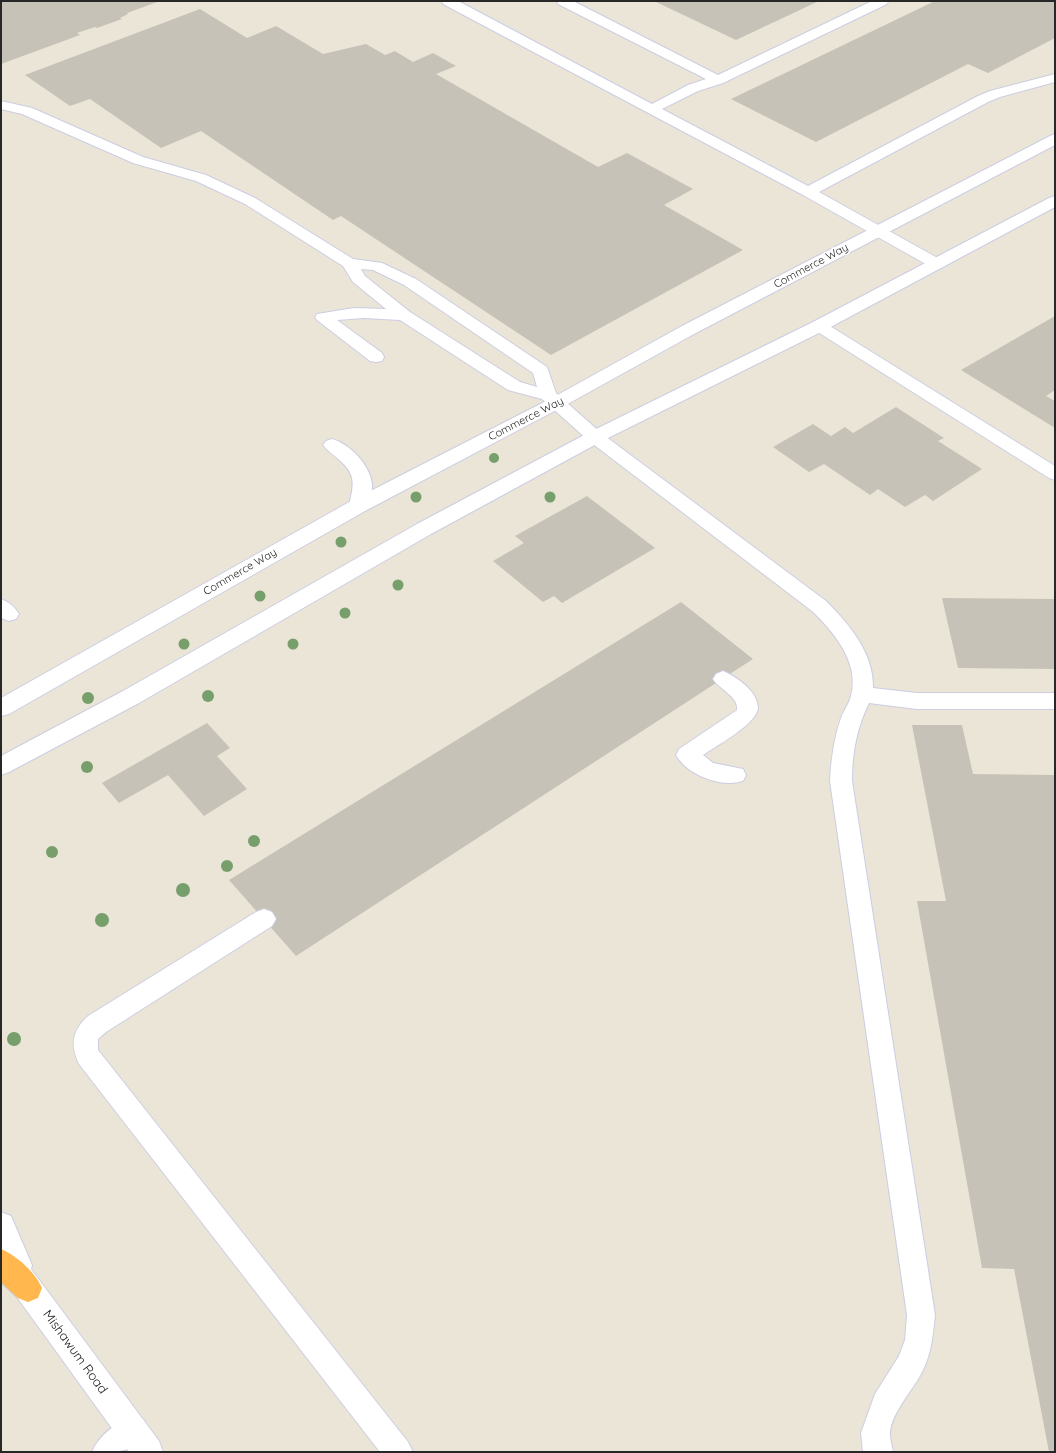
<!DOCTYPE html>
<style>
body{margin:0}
#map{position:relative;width:1056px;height:1453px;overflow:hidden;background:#ebe5d7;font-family:Quicksand,sans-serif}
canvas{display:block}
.frame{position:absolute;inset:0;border:2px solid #272727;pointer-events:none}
</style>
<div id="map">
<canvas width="1056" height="1453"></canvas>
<div class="frame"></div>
</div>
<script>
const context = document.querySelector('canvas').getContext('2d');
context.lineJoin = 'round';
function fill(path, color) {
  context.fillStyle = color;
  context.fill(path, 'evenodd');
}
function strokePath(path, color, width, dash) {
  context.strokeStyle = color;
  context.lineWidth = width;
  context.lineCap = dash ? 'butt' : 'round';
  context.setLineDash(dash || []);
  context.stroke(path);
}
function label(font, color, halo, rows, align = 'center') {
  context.font = font + ' Quicksand,sans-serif';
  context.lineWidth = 3.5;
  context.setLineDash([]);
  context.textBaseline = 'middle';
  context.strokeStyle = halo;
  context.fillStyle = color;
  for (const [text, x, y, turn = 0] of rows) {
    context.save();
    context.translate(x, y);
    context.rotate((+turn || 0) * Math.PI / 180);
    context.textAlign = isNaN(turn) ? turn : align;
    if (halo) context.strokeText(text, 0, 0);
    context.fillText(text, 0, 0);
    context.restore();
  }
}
fill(new Path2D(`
 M 1,1 L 160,1 L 127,13 L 128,14 L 120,18 L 122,19 L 97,28 L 95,27 L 77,33 L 80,35 L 1,64 Z
 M 654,1 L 819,1 L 736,40 Z
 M 935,1 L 1055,1 L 1055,38 L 988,73 L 968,64 L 816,142 L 731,99 Z
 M 200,9 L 247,38 L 276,26 L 323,54 L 366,44 L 385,55 L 395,51 L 413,62 L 433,53 L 456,66 L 436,74 L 598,167 L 627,153 L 693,189 L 664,205 L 743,250 L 551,355 L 341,216 L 333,220 L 201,131 L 161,148 L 90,99 L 70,106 L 25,75 Z
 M 1055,316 L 1055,390 L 1046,396 L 1055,401 L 1055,428 L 961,370 Z
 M 896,407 L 944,438 L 938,441 L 982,469 L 933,501 L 925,495 L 905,507 L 878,489 L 870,495 L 824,464 L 809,472 L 773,447 L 813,424 L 831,436 L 845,427 L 853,433 Z
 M 587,496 L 655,548 L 562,603 L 554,596 L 543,602 L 493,561 L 524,543 L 515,536 Z
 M 942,598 L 1055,599 L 1055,669 L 958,668 Z
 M 681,602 L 753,659 L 296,956 L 229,880 Z
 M 207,723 L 230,748 L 217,756 L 247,789 L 204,816 L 168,775 L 119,803 L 102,783 Z
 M 912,725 L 962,725 L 973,774 L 1055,775 L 1055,1452 L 1049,1452 L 1014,1269 L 982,1268 L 917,901 L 946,901 Z`), '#c6c2b7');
const lane = new Path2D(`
 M 442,1 L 458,1 L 652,104 L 688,85 L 706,79 L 558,4 L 557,1 L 573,1 L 718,75 L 872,1 L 888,1 L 887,4 L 723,83 L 698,91 L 662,109 L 808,186 L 978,96 L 990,91 L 1055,74 L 1055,82 L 1000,97 L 988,102 L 819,192 L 943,261 L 945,264 L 943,267 L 937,269 L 931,267 L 803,195 L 443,4 Z
 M 1,101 L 32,108 L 143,157 L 206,175 L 255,198 L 353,259 L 382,263 L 416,279 L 547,367 L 556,393 L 601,433 L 826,601 C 849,624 874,653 873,688 L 917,693 L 1055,693 L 1055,709 L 917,709 L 869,703 C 857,727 852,753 852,781 L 935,1315 C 933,1335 931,1356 921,1374 C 912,1391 890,1415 890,1434 C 890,1440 892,1446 893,1452 L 863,1452 L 861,1433 L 875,1394 L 899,1356 L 905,1340 L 907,1315 L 830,781 C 831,760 834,738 841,718 C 844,710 849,704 851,696 C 860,663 834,632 812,611 L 589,441 L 542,399 L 508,390 L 400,320 L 364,318 L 337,320 L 382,353 L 384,357 L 382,361 L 376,362 L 370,361 L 317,320 L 315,317 L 317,314 L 354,308 L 386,309 L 353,282 L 343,266 L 245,204 L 196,181 L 133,163 L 22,114 L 1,109 ZM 361,269 L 373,270 L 404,285 L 533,373 L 537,387 L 520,382 L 410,312 L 365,276 Z
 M 819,321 L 825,323 L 1055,466 L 1055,480 L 1049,478 L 813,329 L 811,326 L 813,323 Z
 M 332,439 C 350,444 370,465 372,484 C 373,491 368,504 365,510 L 358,512 L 351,510 L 349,506 C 354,484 357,474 337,458 C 332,454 327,450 323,445 L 326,441 Z
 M 1,599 C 9,602 14,606 19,614 L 16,619 L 9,621 L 1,618 Z
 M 723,671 C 733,675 744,683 751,691 C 754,695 758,702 758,708 C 757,724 716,746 703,755 L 713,763 L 743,769 L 746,775 L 743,781 C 721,788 687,775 676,755 L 679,749 L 737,710 C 739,697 719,689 713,679 L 716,674 Z
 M 264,909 L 272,912 L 276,919 L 272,926 L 106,1032 L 98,1039 L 98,1050 L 408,1442 L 413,1452 L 380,1452 L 79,1064 C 70,1044 72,1031 88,1016 L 256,912 Z`);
const street = new Path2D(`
 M 133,1416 L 144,1420 L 148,1431 C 136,1453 118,1452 92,1452 C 99,1435 116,1423 133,1416 Z`);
const secondary = new Path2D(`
 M 1055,134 L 1055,145 L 694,334 L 564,406 L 365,511 L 9,714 L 1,716 L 1,698 L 351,501 L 552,398 L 682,326 L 1050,136 Z
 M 1055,196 L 1055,207 L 825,330 L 602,441 L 431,534 L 139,703 L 9,772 L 1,775 L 1,756 L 123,691 L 417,524 L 588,433 L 813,322 L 1049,198 Z
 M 1,1212 L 11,1216 L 32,1265 L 31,1269 L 159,1441 L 163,1452 L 129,1452 L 1,1275 Z`);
const highway = new Path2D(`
 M 1,1249 C 17,1256 35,1272 42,1288 L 38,1298 L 28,1302 L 18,1298 L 1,1282 Z`);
strokePath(lane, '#cccde2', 2);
strokePath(street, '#cccde2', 2);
strokePath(secondary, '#cccde2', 2);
strokePath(highway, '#cbcbcb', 2);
fill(lane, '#fff');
fill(street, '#fff');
fill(secondary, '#fff');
fill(highway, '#ffb74e');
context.fillStyle = '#779f6c';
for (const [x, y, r] of [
 [494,458,5],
 [416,497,5.5],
 [550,497,5.5],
 [341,542,5.5],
 [398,585,5.5],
 [260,596,5.5],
 [345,613,5.5],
 [184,644,5.5],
 [293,644,5.5],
 [208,696,6],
 [88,698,6],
 [87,767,6],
 [254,841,6],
 [52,852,6],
 [227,866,6],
 [183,890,7],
 [102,920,7],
 [14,1039,7]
]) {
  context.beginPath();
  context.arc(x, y, r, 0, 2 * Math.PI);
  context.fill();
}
label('11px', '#272727', '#fff', [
 ["Commerce Way",811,266,-28],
 ["Commerce Way",526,419,-27],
 ["Commerce Way",240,572,-30]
]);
label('13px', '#272727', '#fff', [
 ["Mishawum Road",75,1352,54]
]);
</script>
